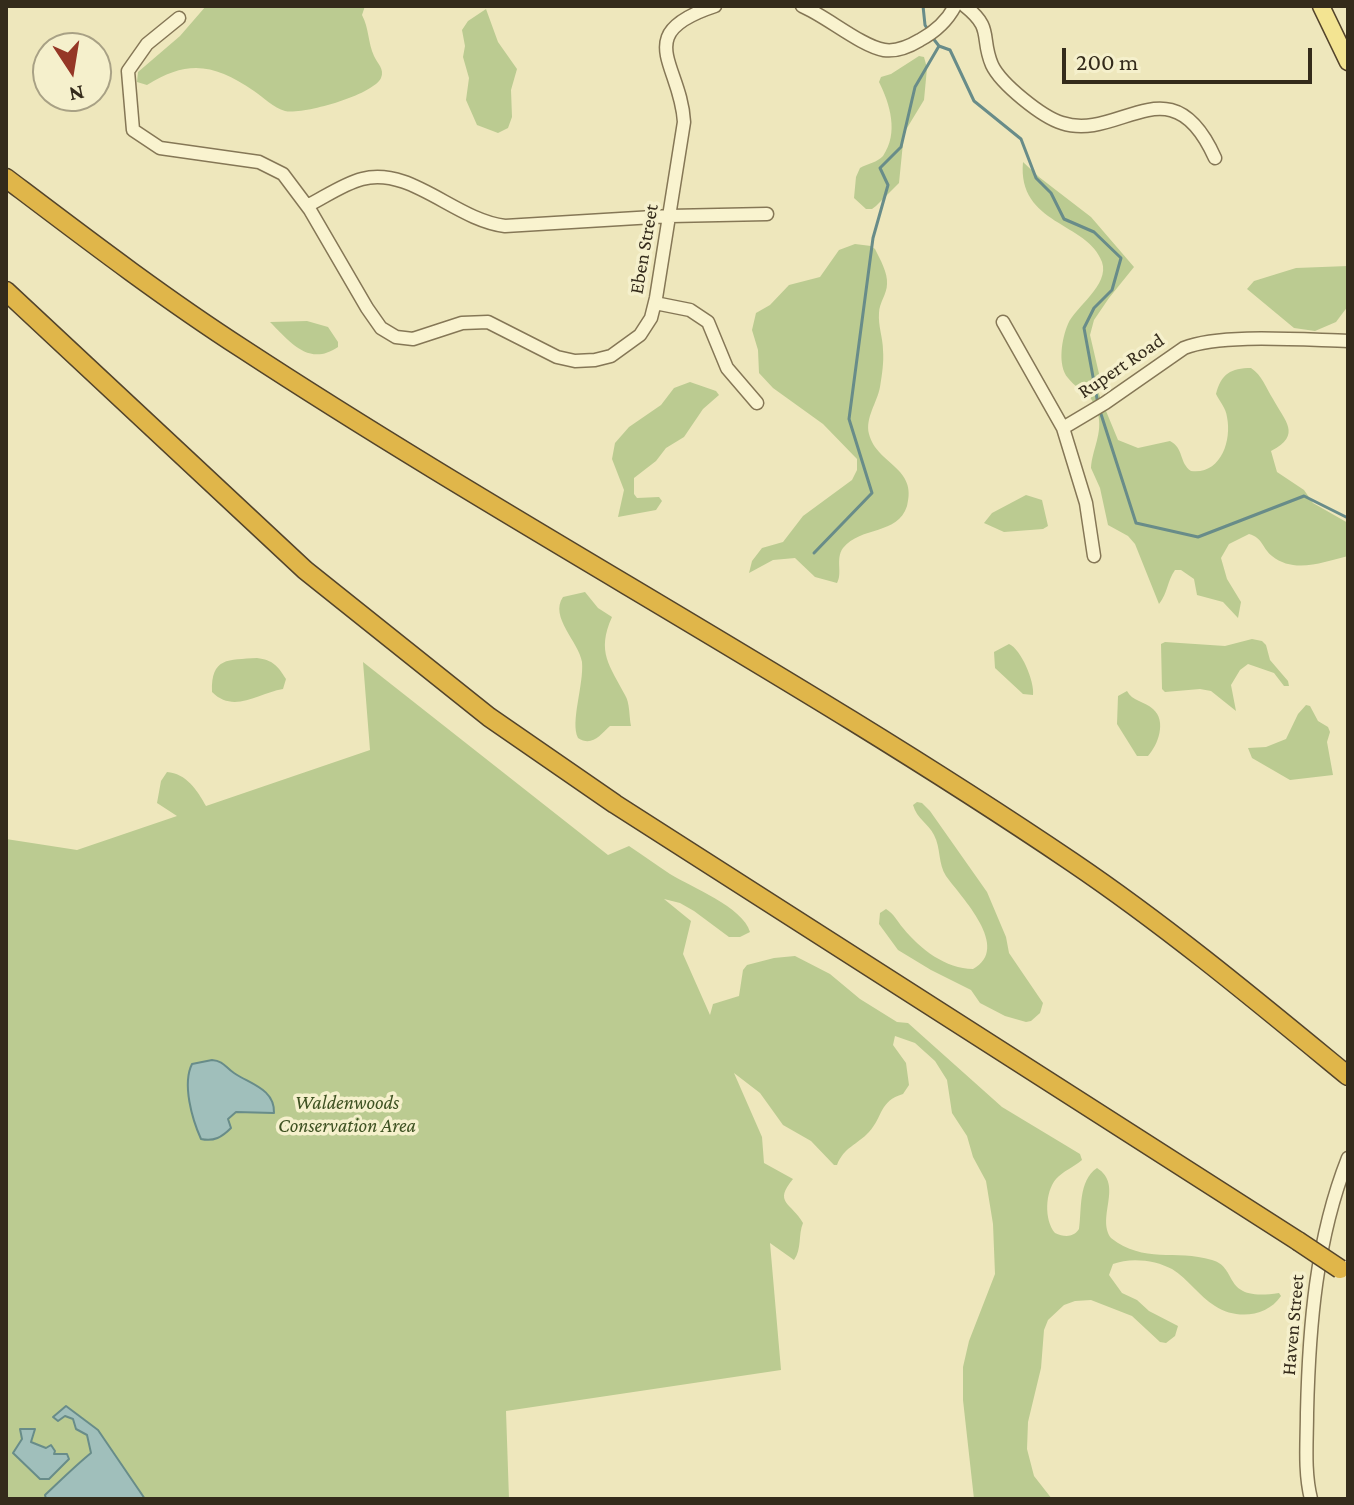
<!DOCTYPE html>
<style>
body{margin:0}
#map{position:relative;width:1354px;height:1505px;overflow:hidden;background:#eee7bc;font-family:"Crimson Pro",serif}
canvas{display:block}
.frame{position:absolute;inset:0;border:8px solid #342b1b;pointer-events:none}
.north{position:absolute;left:32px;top:32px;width:80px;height:80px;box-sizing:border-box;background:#f5f0cc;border:2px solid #a8a185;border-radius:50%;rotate:168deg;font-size:22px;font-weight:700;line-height:32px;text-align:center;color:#342b1b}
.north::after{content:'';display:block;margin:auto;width:28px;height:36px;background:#953726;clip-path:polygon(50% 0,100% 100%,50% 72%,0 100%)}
.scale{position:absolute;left:1062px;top:48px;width:250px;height:36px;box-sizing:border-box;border:4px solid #342b1b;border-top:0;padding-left:10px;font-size:24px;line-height:28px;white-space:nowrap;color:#342b1b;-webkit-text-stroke:6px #f5f0cc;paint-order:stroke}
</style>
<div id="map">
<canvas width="1354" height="1505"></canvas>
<div class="frame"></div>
<div class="north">N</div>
<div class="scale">200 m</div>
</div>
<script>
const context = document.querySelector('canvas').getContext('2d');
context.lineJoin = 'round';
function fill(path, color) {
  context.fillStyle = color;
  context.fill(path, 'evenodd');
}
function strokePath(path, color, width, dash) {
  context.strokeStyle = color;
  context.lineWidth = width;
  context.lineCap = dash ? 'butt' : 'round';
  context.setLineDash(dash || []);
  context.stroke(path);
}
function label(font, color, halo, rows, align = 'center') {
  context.font = font + ' "Crimson Pro",serif';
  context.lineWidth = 7;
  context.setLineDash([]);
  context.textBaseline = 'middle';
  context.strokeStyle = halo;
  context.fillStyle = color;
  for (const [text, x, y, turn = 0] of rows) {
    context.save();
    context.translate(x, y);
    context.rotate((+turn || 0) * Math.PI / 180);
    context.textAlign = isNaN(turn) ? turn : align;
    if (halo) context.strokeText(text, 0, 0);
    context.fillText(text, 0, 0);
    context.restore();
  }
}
fill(new Path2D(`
 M 206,6 L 365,6 L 362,15 C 369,28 368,43 374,56 C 377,63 385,69 381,78 C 373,95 303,115 285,111 C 274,108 263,97 254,91 C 215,64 188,59 147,85 L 137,82 L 138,72 L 180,36 Z
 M 486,9 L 498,42 L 517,69 L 511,90 L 512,117 L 508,128 L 498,133 L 477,125 L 466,100 L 469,78 L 463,57 L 465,46 L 462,30 L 468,21 Z
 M 919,56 L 924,57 L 927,68 L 924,100 L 904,133 L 899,183 L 876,206 L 872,209 L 866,209 L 854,198 L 856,177 L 860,168 C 867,164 878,162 883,156 C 899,133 890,104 879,82 L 881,77 L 891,74 Z
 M 1023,162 L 1039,177 L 1091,217 L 1134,267 L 1109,298 L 1094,320 L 1090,335 L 1100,378 L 1099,394 L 1118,440 L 1138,448 L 1170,441 C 1184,448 1179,463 1191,471 C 1220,475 1232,442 1227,417 C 1226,408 1220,402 1216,394 C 1221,374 1231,368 1251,368 C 1262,375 1266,388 1273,399 C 1284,420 1303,435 1271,451 L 1277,472 L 1304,490 L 1313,503 L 1348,523 L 1348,556 C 1324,562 1294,574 1272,556 C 1262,548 1263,538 1249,534 L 1229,544 L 1221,558 L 1227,579 L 1241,602 L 1238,618 L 1223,602 L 1197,595 L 1194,579 L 1181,570 L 1175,570 C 1167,581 1168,593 1159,604 L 1135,544 L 1128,536 L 1108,525 L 1100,488 L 1091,468 C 1092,450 1103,433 1098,414 C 1091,390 1081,394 1068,378 C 1057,365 1062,338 1068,324 C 1075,307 1110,285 1102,262 C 1088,222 1017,225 1023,162 Z
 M 855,244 L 871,246 L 875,249 C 880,259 888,273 887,284 C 887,294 879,303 879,313 C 878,326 883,338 883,350 C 884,362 882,375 880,387 C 877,403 865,418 869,434 C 877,465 918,467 907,506 C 898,535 861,526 843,548 C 835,559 843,573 837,583 L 815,577 L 795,558 L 773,560 L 749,573 L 752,561 L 762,548 L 783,542 L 803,516 L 852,480 L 857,470 L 857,459 L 823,424 L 773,388 L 759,373 L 758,350 L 752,330 L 756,313 L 770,305 L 789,285 L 820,277 L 839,250 Z
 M 1348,266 L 1348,306 L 1336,322 L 1315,331 L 1294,328 L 1247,289 L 1254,281 L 1296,268 Z
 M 307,321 L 328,327 L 338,342 L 338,347 C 309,367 290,342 270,322 Z
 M 690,382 L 716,391 L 719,395 L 703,409 L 684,437 L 666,448 L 656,461 L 634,478 L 634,494 L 637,498 L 659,497 L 662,501 L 656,510 L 618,517 L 624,490 L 612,459 L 615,443 L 629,427 L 661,405 L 674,388 Z
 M 1026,495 L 1042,500 L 1048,526 L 1043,529 L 1004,532 L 984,523 L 992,513 Z
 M 585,592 L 598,608 L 612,617 C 596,652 610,666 625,695 C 630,703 629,716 631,726 L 610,726 C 600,735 592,747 578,738 C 570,722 584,685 582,662 C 579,642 549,617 563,597 Z
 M 1252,639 L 1262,641 L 1266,645 L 1270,660 L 1288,681 L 1289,686 L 1284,686 L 1274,673 L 1248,664 L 1240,670 L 1231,685 L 1236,711 L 1211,691 L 1200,689 L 1165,692 L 1162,689 L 1161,644 L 1165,642 L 1225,646 Z
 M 1009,644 C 1021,649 1035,682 1033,695 L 1023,694 L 995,668 L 994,652 Z
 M 257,658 C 273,660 278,666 286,679 L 283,689 C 258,693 234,714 212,692 C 211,657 228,660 257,658 Z
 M 363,662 L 608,855 L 629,846 C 643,855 656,865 670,874 C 691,887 743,907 750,932 L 740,937 L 729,937 L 694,911 L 680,903 L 664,899 L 691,921 L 683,954 L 710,1015 L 713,1004 L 739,996 L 743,970 L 747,965 L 774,958 L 795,956 L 830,974 L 860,999 L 897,1022 L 908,1023 L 1002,1107 L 1080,1154 L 1082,1160 C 1074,1167 1063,1171 1056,1179 C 1045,1192 1044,1220 1055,1233 C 1064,1237 1073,1238 1079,1229 C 1082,1209 1078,1181 1097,1168 C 1124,1185 1096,1217 1111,1238 C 1144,1264 1175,1249 1212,1260 C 1240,1268 1220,1302 1279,1293 L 1281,1296 C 1267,1317 1236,1320 1215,1306 C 1199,1296 1188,1279 1172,1269 C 1156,1260 1130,1257 1113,1264 L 1109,1275 L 1122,1293 L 1137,1300 L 1149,1311 L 1178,1326 L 1175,1336 L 1166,1343 L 1160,1342 L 1132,1316 L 1091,1300 L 1075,1301 L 1064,1305 L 1048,1320 L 1044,1330 L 1041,1368 L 1028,1422 L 1027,1449 L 1034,1476 L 1052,1499 L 974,1499 L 963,1400 L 963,1367 L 969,1341 L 995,1274 L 993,1224 L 986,1181 L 973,1157 L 967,1136 L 952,1113 L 947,1080 L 935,1061 L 915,1043 L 895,1036 L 893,1045 L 906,1063 L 909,1085 L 903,1094 C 879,1101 883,1117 869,1132 C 857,1145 844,1147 837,1165 L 834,1165 L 811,1141 L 783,1125 L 760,1093 L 734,1073 L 762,1137 L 764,1163 L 793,1179 C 773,1203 791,1202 803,1223 C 798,1235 802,1249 794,1260 L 770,1243 L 781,1370 L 506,1411 L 509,1499 L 6,1499 L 6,839 L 77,850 L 177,816 L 157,803 L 161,781 L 167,772 C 186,773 198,791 206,806 L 370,750 Z
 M 1127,691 C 1132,701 1144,701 1153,709 C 1167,721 1158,745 1148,756 L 1137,756 L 1117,724 L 1118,696 Z
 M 1306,705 L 1310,706 L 1318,721 L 1328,727 L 1330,732 L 1327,742 L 1333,775 L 1290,780 L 1252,758 L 1248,748 L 1266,747 L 1286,739 L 1298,714 Z
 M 917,802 L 922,803 L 930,811 L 987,892 L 1006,937 L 1009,953 L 1043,1003 L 1040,1013 L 1031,1021 L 1026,1022 L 1005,1016 L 980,1003 L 971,990 L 931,970 L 898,950 L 879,924 L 880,913 L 886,909 C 894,914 897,921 903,928 C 920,949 946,969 973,969 C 1012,948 961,897 946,876 C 938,864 941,848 934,835 C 928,823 917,819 913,805 Z`), '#bbcb91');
const water = new Path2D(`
 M 212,1060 C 224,1061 225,1067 234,1073 C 250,1084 275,1089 274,1113 L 236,1112 L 228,1119 L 231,1128 C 222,1137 214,1142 201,1139 C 192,1119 182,1084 192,1064 Z
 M 66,1406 L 98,1430 L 145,1499 L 46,1499 L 45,1495 C 61,1480 75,1466 91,1453 L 87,1435 L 76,1429 L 73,1419 L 65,1416 L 58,1421 L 53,1417 Z
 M 20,1429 L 35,1429 L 31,1442 L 46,1448 L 51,1445 L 55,1451 L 54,1454 L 67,1454 L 69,1459 L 49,1479 L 40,1479 L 13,1453 L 22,1439 Z`);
fill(water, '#a0bfbb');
strokePath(water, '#688c89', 2);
strokePath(new Path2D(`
 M 923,6 L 925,25 L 928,30
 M 932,37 L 939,46 L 950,50 L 974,101 L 1021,139 L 1036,178 L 1051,193 L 1064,219 L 1094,232 L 1121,258 L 1112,290 L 1094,308 L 1084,328 L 1098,404
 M 1100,411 L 1136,523 L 1198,537 L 1304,496 L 1348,518
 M 814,553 L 872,493 L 849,419 L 873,238 L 888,185 L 880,168 L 901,147 L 915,87 L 939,46`), '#688c89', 3);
const minor = new Path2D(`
 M 802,6 C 826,16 861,46 884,50 C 897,52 910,46 920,40 C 935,32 947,21 955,6
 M 965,6 C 994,29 980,37 992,65 C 1001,84 1042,117 1062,123 C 1120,142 1171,60 1215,158
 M 179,18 L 147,44 L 128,71 L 133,130 L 160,148 L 259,162 L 283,174 L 310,210 L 367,308 L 381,328 L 396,337 L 413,339 L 462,323 L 488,322 L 557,357 L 575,361 L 595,360 L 611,356 L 640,335 L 651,318 L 656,298 L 684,122 C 681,64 630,34 715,6
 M 307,206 C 325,197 343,184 362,179 C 411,166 455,220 505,226 L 670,216 L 767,214
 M 655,303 L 690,310 L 708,322 L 727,368 L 757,403
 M 1003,322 L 1063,428 L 1086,503 L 1094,556
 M 1063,428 L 1105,403 L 1184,348 C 1221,333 1305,340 1348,341
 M 1311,1499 C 1304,1471 1307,1441 1307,1413 C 1309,1326 1316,1239 1348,1158`);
const major = new Path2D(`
 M 1321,6 L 1348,62`);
const highway = new Path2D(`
 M 6,178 C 84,237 161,296 243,349 C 515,527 803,680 1072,862 C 1168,927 1258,1002 1348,1076
 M 6,291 L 305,570 L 489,717 L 615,804 L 1298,1241`);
strokePath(minor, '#857756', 15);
strokePath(major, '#53442b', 19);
strokePath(highway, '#53442b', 21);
strokePath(minor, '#f9f3cf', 12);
strokePath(major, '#f3e492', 16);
strokePath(highway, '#e0b64a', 18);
const highwayBridge = new Path2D(`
 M 1298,1241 L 1340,1269`);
strokePath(highwayBridge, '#53442b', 21, []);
strokePath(highwayBridge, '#e0b64a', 18);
label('20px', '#342b1b', '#f5f0cc', [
 ["Eben Street",644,249,-80],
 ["Rupert Road",1121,366,-34],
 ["Haven Street",1293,1325,-85]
]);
label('italic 20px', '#3d5121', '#f5f0cc', [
 ["Waldenwoods",347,1103],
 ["Conservation Area",347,1126]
]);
</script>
